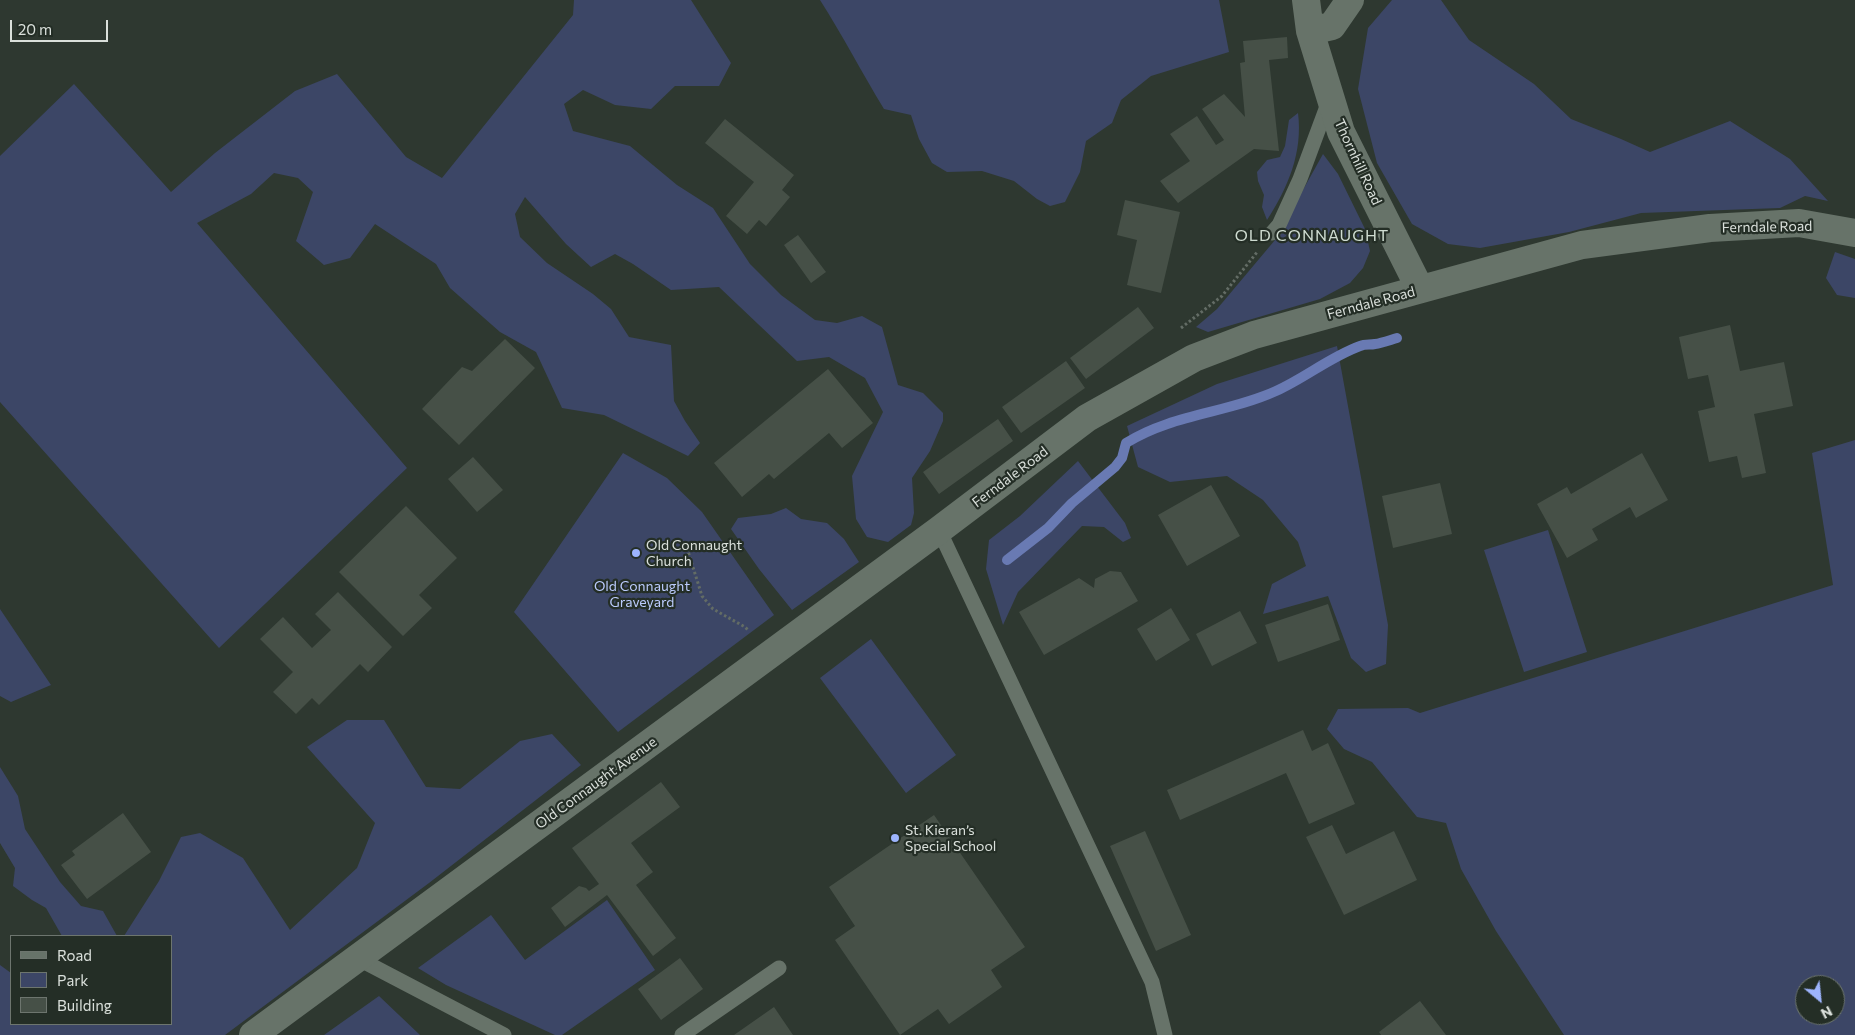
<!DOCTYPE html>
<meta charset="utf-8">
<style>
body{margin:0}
#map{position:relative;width:1855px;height:1035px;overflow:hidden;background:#2e3830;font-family:Commissioner,sans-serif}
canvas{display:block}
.legend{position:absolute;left:10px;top:935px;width:162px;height:90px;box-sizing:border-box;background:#242e26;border:1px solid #6d756e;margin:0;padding:6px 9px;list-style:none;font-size:15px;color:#dae0db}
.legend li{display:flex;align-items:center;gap:10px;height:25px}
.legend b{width:25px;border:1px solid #6d756e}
.north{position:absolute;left:1795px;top:975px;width:50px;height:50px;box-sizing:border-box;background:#242e26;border:1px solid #6d756e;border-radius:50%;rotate:152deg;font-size:14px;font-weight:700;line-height:20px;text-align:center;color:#dae0db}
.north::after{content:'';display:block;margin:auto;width:18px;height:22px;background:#9db4fd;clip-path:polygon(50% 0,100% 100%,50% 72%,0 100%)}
.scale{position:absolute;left:10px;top:20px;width:98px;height:22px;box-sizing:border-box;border:2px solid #dae0db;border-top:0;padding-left:6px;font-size:15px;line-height:18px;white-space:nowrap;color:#dae0db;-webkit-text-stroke:4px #242e26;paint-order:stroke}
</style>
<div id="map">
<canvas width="1855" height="1035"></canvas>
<ul class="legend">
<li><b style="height:6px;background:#677369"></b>Road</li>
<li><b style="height:14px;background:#3c4666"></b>Park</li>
<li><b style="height:14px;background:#465047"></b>Building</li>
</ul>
<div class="north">N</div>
<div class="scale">20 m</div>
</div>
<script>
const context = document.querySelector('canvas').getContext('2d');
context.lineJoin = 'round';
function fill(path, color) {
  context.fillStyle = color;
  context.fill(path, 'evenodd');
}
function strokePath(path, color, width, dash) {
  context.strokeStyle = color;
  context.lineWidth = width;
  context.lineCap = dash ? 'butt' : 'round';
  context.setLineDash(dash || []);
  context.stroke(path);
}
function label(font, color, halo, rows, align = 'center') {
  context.font = font + ' Commissioner,sans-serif';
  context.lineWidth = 4.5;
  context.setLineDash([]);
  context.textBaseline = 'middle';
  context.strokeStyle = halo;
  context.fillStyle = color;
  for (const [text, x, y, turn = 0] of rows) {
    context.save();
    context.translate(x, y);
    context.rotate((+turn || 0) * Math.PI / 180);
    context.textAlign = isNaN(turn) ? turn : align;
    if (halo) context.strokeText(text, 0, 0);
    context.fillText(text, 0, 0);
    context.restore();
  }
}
fill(new Path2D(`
 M 574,0 L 691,0 L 731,63 L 719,86 L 675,86 L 651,109 L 615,105 L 583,90 L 564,104 L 573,131 L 630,146 L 677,185 L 713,208 L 750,264 L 781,295 L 815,320 L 837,323 L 862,316 L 882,327 L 898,385 L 923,393 L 943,413 L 943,421 L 930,451 L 912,478 L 914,513 L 911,525 L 888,542 L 867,537 L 856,519 L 852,476 L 883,412 L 865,378 L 829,357 L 797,361 L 719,287 L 671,290 L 633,264 L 615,254 L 591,267 L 566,244 L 525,197 L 515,214 L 520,237 L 547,263 L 593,294 L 611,309 L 629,337 L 671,345 L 674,401 L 685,421 L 700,443 L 688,456 L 604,415 L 562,408 L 536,352 L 500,332 L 450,288 L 436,264 L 375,224 L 350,258 L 324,265 L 296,241 L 313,192 L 298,178 L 274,173 L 251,194 L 197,223 L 407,468 L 219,648 L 0,402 L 0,156 L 74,84 L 171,192 L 215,153 L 295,91 L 337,74 L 406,157 L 442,178 L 573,15 Z
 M 820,0 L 1219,0 L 1229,52 L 1151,76 L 1121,100 L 1112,123 L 1086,141 L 1080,172 L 1065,202 L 1050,206 L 1037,199 L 1014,181 L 982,171 L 947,172 L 932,163 L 919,139 L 911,115 L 884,109 C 862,73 843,36 820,0 Z
 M 1392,0 L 1441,0 L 1469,40 L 1534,84 L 1571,119 L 1621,139 L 1650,152 L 1730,121 L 1790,159 L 1828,201 L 1805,196 L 1780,208 L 1641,213 L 1569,232 L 1480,248 L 1448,244 L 1412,224 L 1377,163 L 1358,89 L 1368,28 Z
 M 1298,113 C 1303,152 1288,188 1267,220 L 1262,207 L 1264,195 L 1258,181 L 1257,172 L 1267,160 L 1280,157 L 1285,146 L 1289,120 Z
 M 1323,154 L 1338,174 L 1365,229 L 1370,251 L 1363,268 L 1350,283 L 1320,299 L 1208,332 L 1196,327 L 1217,309 L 1275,240 Z
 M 1835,252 L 1855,259 L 1855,298 L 1837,295 L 1826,278 Z
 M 1337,346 L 1388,625 L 1386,664 L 1366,672 L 1351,658 L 1328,596 L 1263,614 L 1272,584 L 1306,566 L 1298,542 L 1263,500 L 1227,476 L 1170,482 L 1138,467 L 1127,426 L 1217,384 Z
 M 1855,440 L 1855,1035 L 1564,1035 L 1496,931 L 1461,869 L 1446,823 L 1417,817 L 1372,762 L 1344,749 L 1327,729 L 1338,709 L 1408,708 L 1420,713 L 1833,585 L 1812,453 ZM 1805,985 L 1835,985 L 1835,1015 L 1805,1015 Z
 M 623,453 L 667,478 L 702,512 L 774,615 L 618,732 L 514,612 Z
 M 1078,461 L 1125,523 L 1131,538 L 1123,542 L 1104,527 L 1082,526 L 1018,592 L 1003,625 L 986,569 L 989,540 L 1020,516 Z
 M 786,508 L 801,519 L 827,523 L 844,539 L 859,562 L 792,610 L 759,569 L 731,529 L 738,518 L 771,514 Z
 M 1548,530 L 1587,652 L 1524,672 L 1484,550 Z
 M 0,609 L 51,685 L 11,702 L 0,696 Z
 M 871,639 L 956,755 L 906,793 L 820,678 Z
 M 347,720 L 384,720 L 426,787 L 460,789 L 520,741 L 552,734 L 581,765 L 429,883 L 225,1035 L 0,1035 L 0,965 L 11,973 L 11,1024 L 171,1024 L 171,936 L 124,936 L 159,881 L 181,837 L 200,833 L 243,858 L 290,930 L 357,868 L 375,823 L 307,747 Z
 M 0,767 L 18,796 L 25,829 L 60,882 L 81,906 L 103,911 L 117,936 L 62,936 L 46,908 L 32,900 L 13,886 L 15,868 L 0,843 Z
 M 607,900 L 655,970 L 562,1035 L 555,1035 L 446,985 L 418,968 L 491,915 L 525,960 Z
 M 379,996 L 420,1035 L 324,1035 Z`), '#3c4666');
strokePath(new Path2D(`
 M 1007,560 L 1048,528 L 1072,503 L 1115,467 L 1122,458 L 1126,443 C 1172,414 1228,413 1276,391 C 1305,378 1330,357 1360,346 C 1365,344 1370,345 1375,344 C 1382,343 1390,340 1397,338`), '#697ab3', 10);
fill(new Path2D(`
 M 1287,37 L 1288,58 L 1269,60 L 1279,151 L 1254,149 L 1178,203 L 1160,181 L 1190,161 L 1170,134 L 1197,116 L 1216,145 L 1224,140 L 1202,109 L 1224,94 L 1245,117 L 1240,63 L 1245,62 L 1243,41 Z
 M 725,119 L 794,175 L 782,190 L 790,197 L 766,226 L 759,220 L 747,234 L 726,216 L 754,182 L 705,143 Z
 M 1125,200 L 1180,212 L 1161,293 L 1127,285 L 1137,240 L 1117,235 Z
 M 798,235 L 826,272 L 811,283 L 784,245 Z
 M 1138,307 L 1154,328 L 1086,379 L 1070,358 Z
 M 1730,325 L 1740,371 L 1784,362 L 1793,406 L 1754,414 L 1766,473 L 1742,478 L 1737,456 L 1709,462 L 1698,411 L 1715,407 L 1708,375 L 1688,379 L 1679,337 Z
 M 505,339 L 535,368 L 459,445 L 422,409 L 462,367 L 472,371 Z
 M 1066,361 L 1085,388 L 1021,433 L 1002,407 Z
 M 828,369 L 873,423 L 842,448 L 829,433 L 774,479 L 769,474 L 742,497 L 714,463 Z
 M 998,419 L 1013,441 L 939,494 L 923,472 Z
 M 1642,453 L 1668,500 L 1636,518 L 1630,507 L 1592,529 L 1598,540 L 1567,558 L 1537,504 L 1567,487 L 1571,494 Z
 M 473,457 L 503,490 L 477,512 L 448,479 Z
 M 1440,483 L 1452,534 L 1393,548 L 1382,496 Z
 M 1211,485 L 1240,536 L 1187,566 L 1158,515 Z
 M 406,506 L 457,558 L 419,595 L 432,608 L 403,636 L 339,572 Z
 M 1110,571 L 1121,572 L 1138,601 L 1044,655 L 1019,612 L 1079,578 L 1094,588 L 1095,579 Z
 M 338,592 L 392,647 L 368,672 L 360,664 L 319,705 L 312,698 L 296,714 L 273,692 L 293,672 L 260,639 L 283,617 L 312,648 L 331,630 L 315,614 Z
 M 1328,604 L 1340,640 L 1278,662 L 1265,625 Z
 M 1171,608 L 1190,640 L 1156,661 L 1137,629 Z
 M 1240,611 L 1257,643 L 1212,666 L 1196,634 Z
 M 1303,730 L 1312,751 L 1328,743 L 1355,804 L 1309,824 L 1286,773 L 1180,820 L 1167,790 Z
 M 661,782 L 680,807 L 631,843 L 653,872 L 636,885 L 676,938 L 653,956 L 607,895 L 565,927 L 551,908 L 579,886 L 586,888 L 589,891 L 599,884 L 572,848 Z
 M 123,813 L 151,852 L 87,899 L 61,865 L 75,855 L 72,851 Z
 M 934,815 L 1025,947 L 991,970 L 1002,987 L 949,1024 L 938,1009 L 900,1035 L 835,940 L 855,926 L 829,887 Z
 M 1332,825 L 1346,854 L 1394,831 L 1417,880 L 1344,915 L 1306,837 Z
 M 1145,831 L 1191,935 L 1156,951 L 1110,846 Z
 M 680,958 L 703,989 L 661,1020 L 638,989 Z
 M 1420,1001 L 1446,1035 L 1381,1035 L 1379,1032 Z
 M 774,1007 L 793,1035 L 734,1035 Z`), '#465047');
strokePath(new Path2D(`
 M 1181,328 L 1222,296 L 1258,251
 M 687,548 L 702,596 L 713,609 L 745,627 L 749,631`), '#636c65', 3, [2.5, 2.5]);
strokePath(new Path2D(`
 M 1272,233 L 1279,225 L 1300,179 L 1329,101
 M 939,530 L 1152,982 L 1165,1035
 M 357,958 L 504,1035
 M 682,1035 L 779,968`), '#677369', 15);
strokePath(new Path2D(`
 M 1306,0 L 1310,31 L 1341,132 L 1420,289
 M 1310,31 L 1332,26 L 1350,0
 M 253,1035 L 939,530 L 1087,418 L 1194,358 L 1254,335 L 1582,245 L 1710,228 L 1799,223 L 1855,233`), '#677369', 28);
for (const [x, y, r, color] of [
 [636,553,5,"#9db4fd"],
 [895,838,5,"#9db4fd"]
]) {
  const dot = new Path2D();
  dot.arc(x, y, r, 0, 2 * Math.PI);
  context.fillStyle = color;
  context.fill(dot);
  strokePath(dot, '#242e26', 2);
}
label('14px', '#dae0db', '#242e26', [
 ["Thornhill Road",1358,162,65],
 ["Ferndale Road",1767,227,-1],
 ["Ferndale Road",1371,303,-15],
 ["Ferndale Road",1010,477,-37],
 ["Old Connaught Avenue",596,783,-36]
]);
label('14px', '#dae0db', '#242e26', [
 ["Old Connaught",646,545],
 ["Church",646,561],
 ["St. Kieran’s",905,830],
 ["Special School",905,846]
], 'left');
label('14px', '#bbcbfd', '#242e26', [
 ["Old Connaught",642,586],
 ["Graveyard",642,602]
]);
context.letterSpacing = '1px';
label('16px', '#cfdcd1', '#242e26', [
 ["OLD CONNAUGHT",1312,236]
]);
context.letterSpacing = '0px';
</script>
